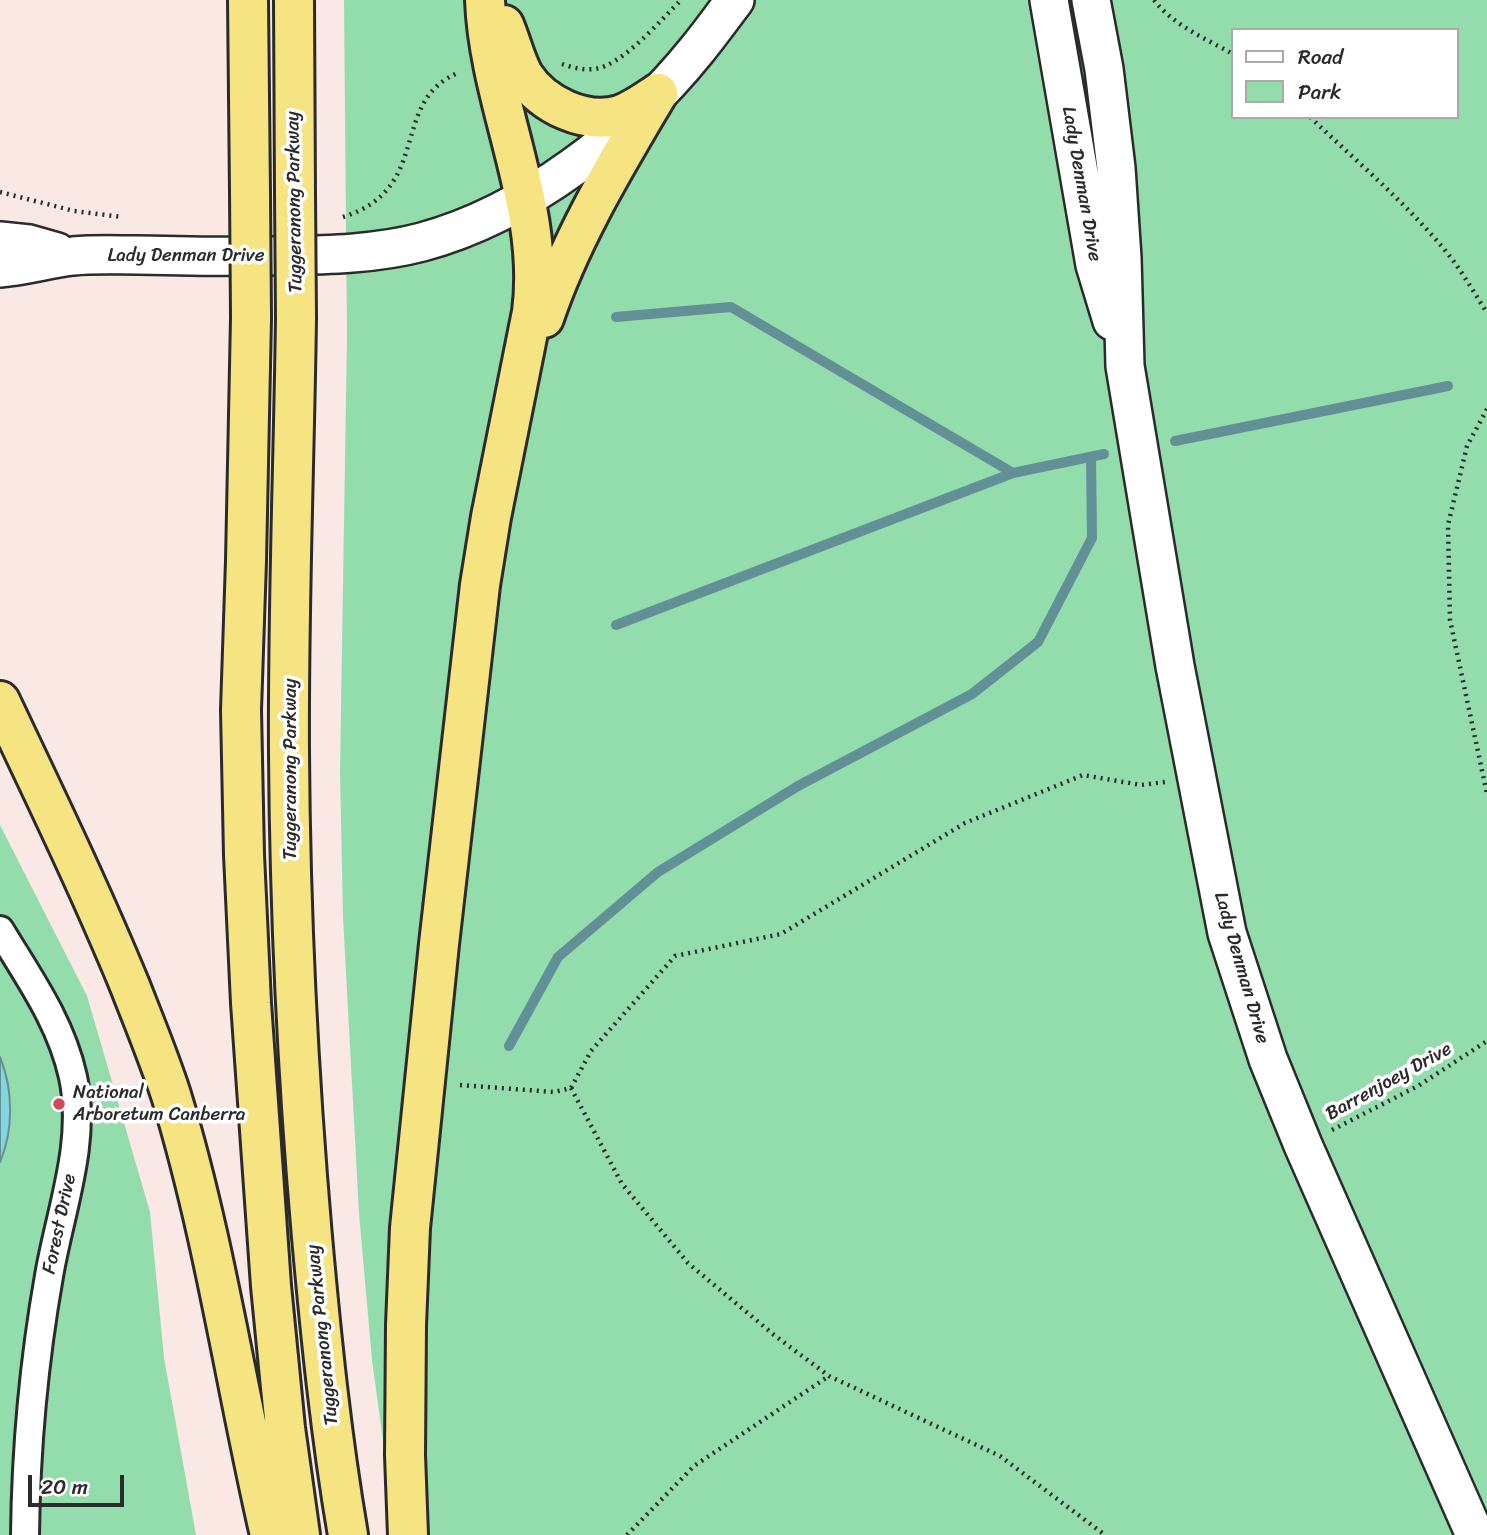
<!DOCTYPE html>
<style>
body{margin:0}
#map{position:relative;width:1487px;height:1535px;overflow:hidden;background:#f9e8e4;font-family:Sriracha,sans-serif}
canvas{display:block}
.legend{position:absolute;left:1231px;top:28px;width:228px;height:91px;box-sizing:border-box;background:#fff;border:2px solid #aaa;margin:0;padding:9px 12px;list-style:none;font-size:21px;color:#2b2b2b}
.legend li{display:flex;align-items:center;gap:14px;height:35px}
.legend b{width:35px;border:2px solid #aaa}
.scale{position:absolute;left:28px;top:1475px;width:96px;height:32px;box-sizing:border-box;border:4px solid #2b2b2b;border-top:0;padding-left:9px;font-size:21px;line-height:24px;white-space:nowrap;color:#2b2b2b;-webkit-text-stroke:5px #fff;paint-order:stroke}
</style>
<div id="map">
<canvas width="1487" height="1535"></canvas>
<ul class="legend">
<li><b style="height:9px;background:#fff"></b>Road</li>
<li><b style="height:19px;background:#93dcab"></b>Park</li>
</ul>
<div class="scale">20 m</div>
</div>
<script>
const context = document.querySelector('canvas').getContext('2d');
context.lineJoin = 'round';
function fill(path, color) {
  context.fillStyle = color;
  context.fill(path, 'evenodd');
}
function strokePath(path, color, width, dash) {
  context.strokeStyle = color;
  context.lineWidth = width;
  context.lineCap = dash ? 'butt' : 'round';
  context.setLineDash(dash || []);
  context.stroke(path);
}
function label(font, color, halo, rows, align = 'center') {
  context.font = font + ' Sriracha,sans-serif';
  context.lineWidth = 7;
  context.setLineDash([]);
  context.textBaseline = 'middle';
  context.strokeStyle = halo;
  context.fillStyle = color;
  for (const [text, x, y, turn = 0] of rows) {
    context.save();
    context.translate(x, y);
    context.rotate((+turn || 0) * Math.PI / 180);
    context.textAlign = isNaN(turn) ? turn : align;
    if (halo) context.strokeText(text, 0, 0);
    context.fillText(text, 0, 0);
    context.restore();
  }
}
fill(new Path2D(`
 M 344,0 L 1487,0 L 1487,1535 L 396,1535 L 372,1360 L 359,1213 L 343,917 L 340,771 L 347,337 ZM 1233,30 L 1457,30 L 1457,117 L 1233,117 Z
 M 0,825 L 87,996 L 150,1212 L 164,1358 L 196,1535 L 0,1535 Z`), '#93dcab');
const water = new Path2D(`
 M 0,1057 C 13,1089 14,1129 0,1162 Z`);
fill(water, '#85d5df');
strokePath(water, '#619197', 2);
strokePath(new Path2D(`
 M 616,317 L 731,307 L 1013,473 L 1104,454
 M 1175,441 L 1448,386
 M 616,625 L 1013,473
 M 509,1046 L 558,957 L 658,872 L 798,786 L 972,694 L 1038,642 L 1092,538 L 1091,457`), '#619197', 10);
const street = new Path2D(`
 M 0,930 C 29,978 61,1022 73,1077 C 87,1143 60,1211 49,1276 C 34,1361 26,1448 25,1535`);
const secondary = new Path2D(`
 M 1049,0 L 1095,265 L 1112,321
 M 1091,0 L 1104,69 L 1116,168 L 1122,258 L 1125,366 L 1175,666 L 1227,933 L 1268,1059 L 1303,1145 L 1475,1535
 M 0,241 L 29,244 L 57,252
 M 0,268 C 25,266 48,259 73,256 C 94,254 116,255 137,255 C 181,256 225,257 269,256 C 320,255 373,255 422,242 C 526,214 629,134 696,51 C 710,34 722,17 735,0`);
const highway = new Path2D(`
 M 248,0 L 250,192
 M 294,0 L 295,193
 M 504,25 C 511,41 515,60 524,76 C 543,105 585,125 620,115 C 634,110 646,101 658,93
 M 251,318 L 246,561 L 241,710 L 244,855 L 251,1003 L 271,1286 L 285,1428 L 300,1535
 M 296,318 C 294,463 288,608 289,753 C 290,915 298,1076 312,1237 C 321,1337 331,1436 348,1535
 M 544,318 C 571,238 615,166 658,93
 M 0,701 C 45,796 90,889 130,986 C 144,1022 159,1058 171,1095 C 215,1239 236,1388 270,1535
 M 408,1535 L 405,1455 L 406,1325 L 410,1228 L 439,944 L 480,585 L 491,517 L 532,312 C 546,206 489,105 485,0`);
strokePath(street, '#2b2b2b', 32);
strokePath(secondary, '#2b2b2b', 42);
strokePath(highway, '#2b2b2b', 44);
strokePath(new Path2D(`
 M 1154,0 C 1173,25 1206,39 1233,54
 M 562,64 C 576,69 591,72 605,66 C 630,56 662,19 681,0
 M 1310,117 C 1353,158 1399,197 1438,242 C 1457,263 1472,289 1487,313
 M 0,192 L 74,211 L 122,217
 M 343,217 C 435,188 387,101 460,72
 M 1487,409 L 1467,446 L 1448,525 L 1450,620 L 1487,794
 M 460,1085 L 554,1092 L 571,1088 L 591,1051 L 675,956 L 781,934 L 965,823 L 1083,775 L 1141,785 L 1165,782
 M 571,1088 L 622,1184 L 688,1263 L 774,1335 L 829,1376 L 1000,1456 L 1105,1535
 M 1332,1130 L 1418,1086 L 1487,1041
 M 627,1535 L 694,1466 L 829,1376`), '#2b2b2b', 4.5, [2, 5]);
strokePath(street, '#fff', 26);
strokePath(secondary, '#fff', 37);
strokePath(highway, '#f6e381', 38);
const highwayBridge = new Path2D(`
 M 250,192 L 251,318
 M 295,193 L 296,318`);
strokePath(highwayBridge, '#2b2b2b', 44, []);
strokePath(highwayBridge, '#f6e381', 38);
for (const [x, y, r, color] of [
 [59,1104,7,"#d1495b"]
]) {
  const dot = new Path2D();
  dot.arc(x, y, r, 0, 2 * Math.PI);
  context.fillStyle = color;
  context.fill(dot);
  strokePath(dot, '#fff', 2.5);
}
label('19px', '#2b2b2b', '#fff', [
 ["Lady Denman Drive",1081,184,80],
 ["Tuggeranong Parkway",295,202,-91],
 ["Lady Denman Drive",186,256],
 ["Tuggeranong Parkway",291,769,-90],
 ["Lady Denman Drive",1241,968,74],
 ["Barrenjoey Drive",1389,1082,-29],
 ["Forest Drive",60,1224,-78],
 ["Tuggeranong Parkway",323,1335,-96]
]);
label('19px', '#2b2b2b', '#fff', [
 ["National",73,1093],
 ["Arboretum Canberra",73,1115]
], 'left');
</script>
